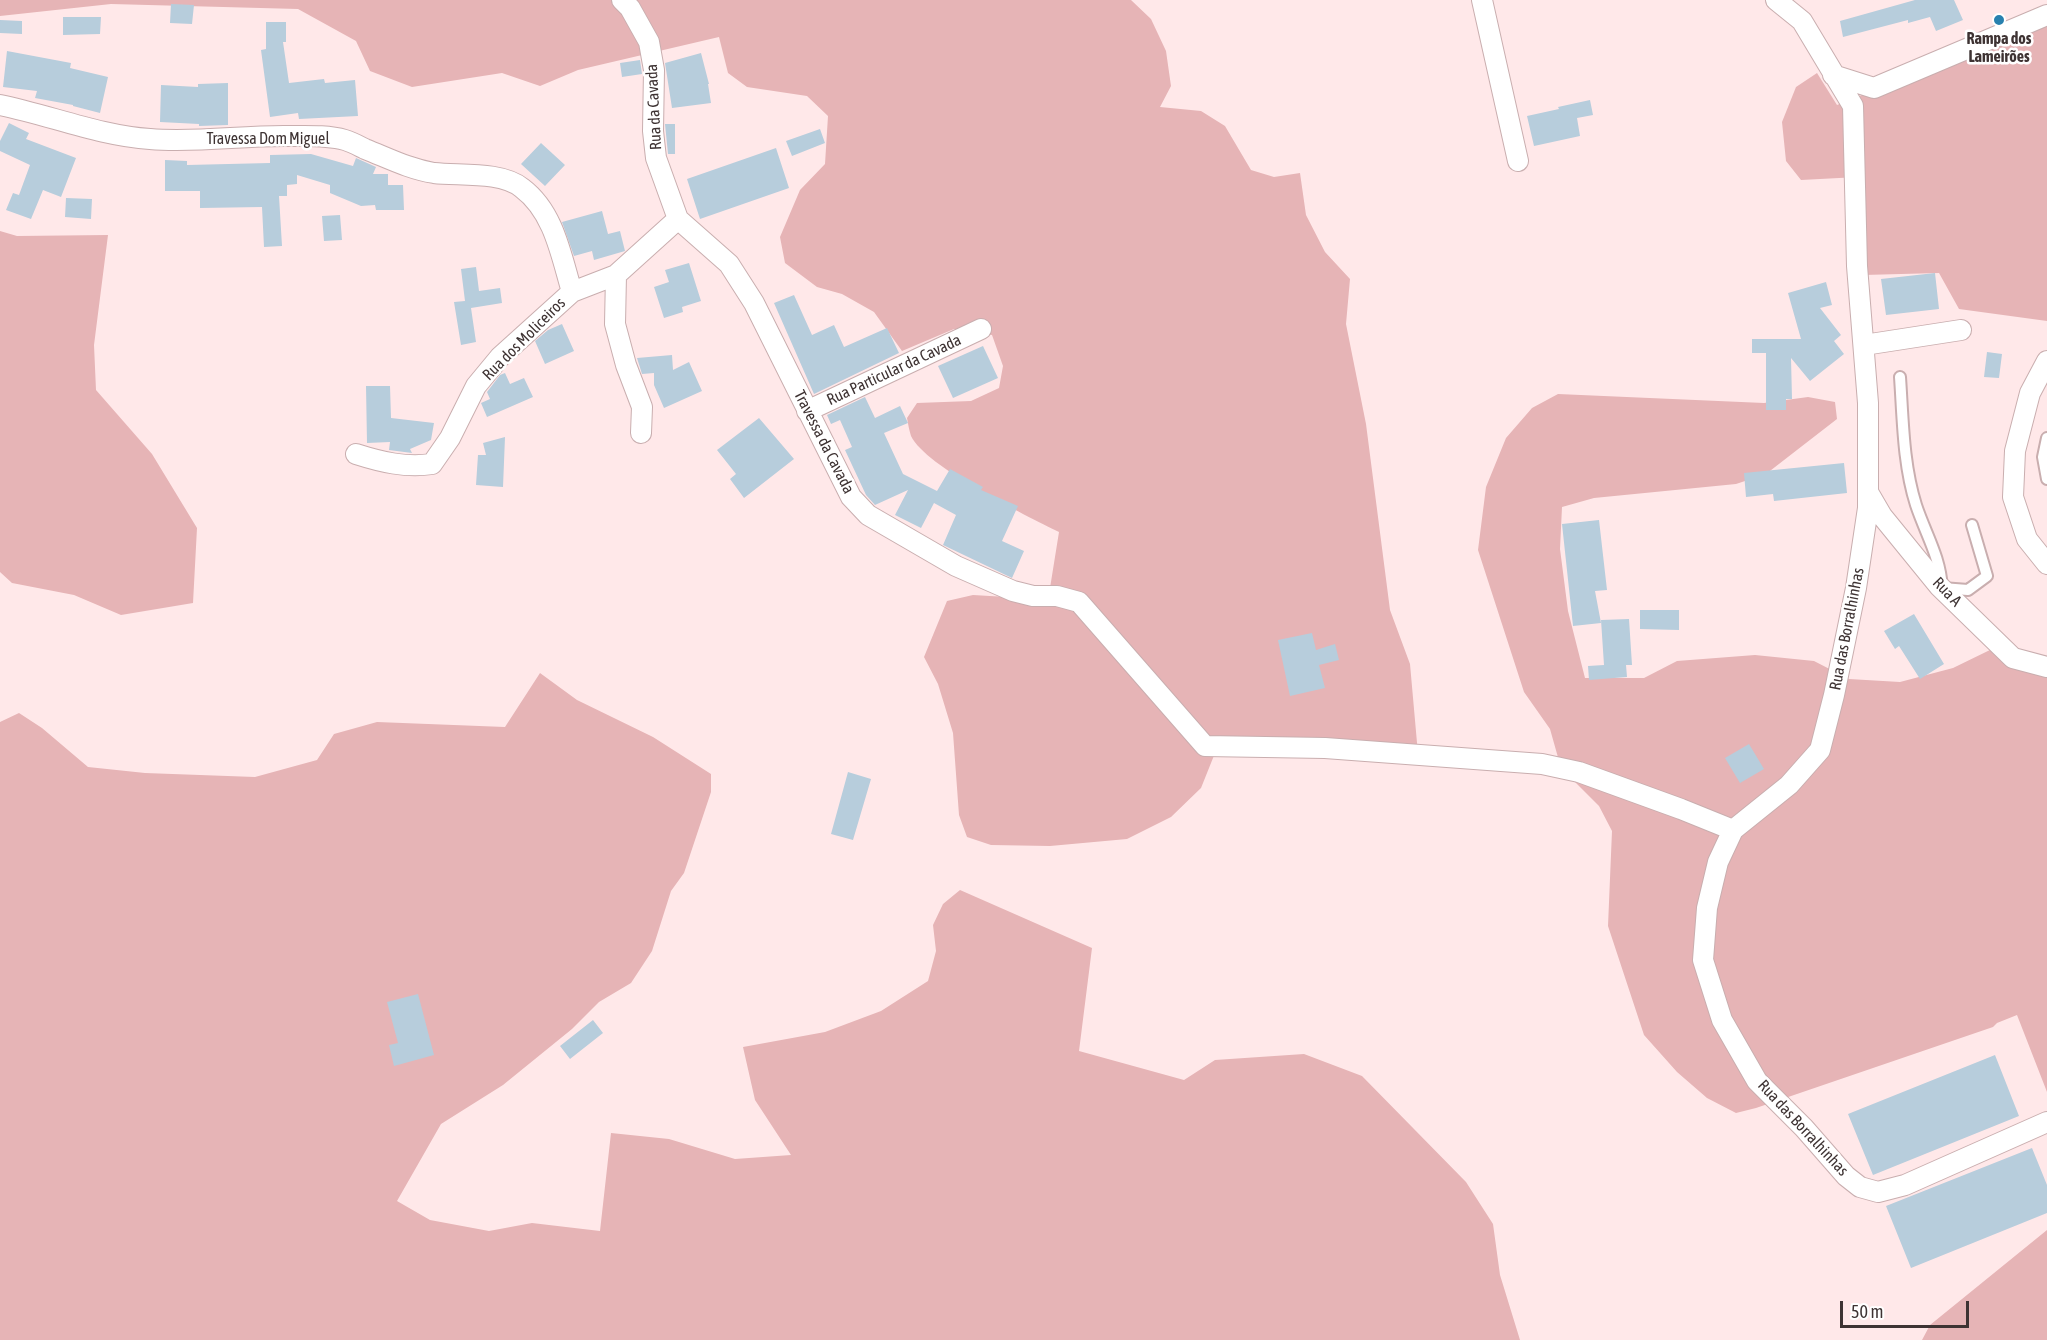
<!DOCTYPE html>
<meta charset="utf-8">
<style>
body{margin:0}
#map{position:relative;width:2047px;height:1340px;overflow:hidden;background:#ffe8e9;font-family:"Asap Condensed",sans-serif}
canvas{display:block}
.scale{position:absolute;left:1840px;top:1301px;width:129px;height:27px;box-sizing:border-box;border:3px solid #3e3333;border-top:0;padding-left:8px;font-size:18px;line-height:21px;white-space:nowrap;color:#3e3333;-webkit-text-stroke:4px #fff;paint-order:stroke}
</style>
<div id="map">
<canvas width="2047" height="1340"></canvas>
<div class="scale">50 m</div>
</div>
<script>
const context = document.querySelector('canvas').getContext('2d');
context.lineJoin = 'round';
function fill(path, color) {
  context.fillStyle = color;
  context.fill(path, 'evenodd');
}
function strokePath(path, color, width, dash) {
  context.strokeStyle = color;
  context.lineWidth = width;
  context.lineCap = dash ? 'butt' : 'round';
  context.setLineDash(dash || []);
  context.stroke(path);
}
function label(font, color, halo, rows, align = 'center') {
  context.font = font + ' "Asap Condensed",sans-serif';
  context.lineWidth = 5;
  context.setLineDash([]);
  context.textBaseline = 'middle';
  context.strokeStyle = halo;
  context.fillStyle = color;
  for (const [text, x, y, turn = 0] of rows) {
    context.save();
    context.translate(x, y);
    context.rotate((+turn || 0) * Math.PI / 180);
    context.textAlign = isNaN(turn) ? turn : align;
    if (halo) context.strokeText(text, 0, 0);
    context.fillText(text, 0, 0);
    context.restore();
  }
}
fill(new Path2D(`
 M 0,0 L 1131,0 L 1151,19 L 1166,51 L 1171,86 L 1160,107 L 1201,111 L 1225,126 L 1251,170 L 1274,177 L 1300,173 L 1306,215 L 1325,252 L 1350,279 L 1346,324 L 1366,424 L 1390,610 L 1410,664 L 1418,754 L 1360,740 L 1330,749 L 1215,753 L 1201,788 L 1171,817 L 1127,839 L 1050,846 L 991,845 L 967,837 L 959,815 L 953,733 L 938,684 L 924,657 L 947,601 L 973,595 L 1041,599 L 1050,588 L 1059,532 C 1025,515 926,467 911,436 C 909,430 908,423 907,418 L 917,403 L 971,401 L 999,388 L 1003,366 L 992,335 L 954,329 L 902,351 L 874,312 L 842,294 L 817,287 L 785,263 L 780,237 L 800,190 L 825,164 L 828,116 L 807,96 L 747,87 L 728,73 L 719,37 L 578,70 L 540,86 L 502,73 L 412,87 L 370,71 L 356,41 L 298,9 L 111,4 L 0,16 Z
 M 2047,21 L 2047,321 L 1959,309 L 1939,273 L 1863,275 L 1858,177 L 1801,180 L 1786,161 L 1782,122 L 1796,87 L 1817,73 L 1837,105 Z
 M 0,231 L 17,236 L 108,235 L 94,345 L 96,390 L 152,454 L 197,528 L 193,603 L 121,615 L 74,595 L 12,583 L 0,572 Z
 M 1558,394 L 1764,403 L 1808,397 L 1835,402 L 1837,419 L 1766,474 L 1736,484 L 1594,498 L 1562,507 L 1560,549 L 1568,611 L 1585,678 L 1644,678 L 1677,661 L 1755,655 L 1814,661 L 1849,679 L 1900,682 L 1953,668 L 1992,649 L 2047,676 L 2047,1092 L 2017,1015 L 1997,1023 L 1993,1027 L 1756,1108 L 1736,1113 L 1707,1098 L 1677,1072 L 1644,1035 L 1608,926 L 1612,831 L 1599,806 L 1561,768 L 1550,729 L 1524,692 L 1478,550 L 1486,487 L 1506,438 L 1532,408 Z
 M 540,673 L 577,700 L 653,737 L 711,774 L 711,792 L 684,873 L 671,891 L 652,951 L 631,983 L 599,1002 L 572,1029 L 503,1085 L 441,1124 L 397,1201 L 430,1220 L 489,1231 L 532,1223 L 600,1231 L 611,1133 L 669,1139 L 735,1159 L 791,1155 L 755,1100 L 743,1047 L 825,1032 L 881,1011 L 928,981 L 936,951 L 933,925 L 943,904 L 960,890 L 1092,948 L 1079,1051 L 1184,1080 L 1215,1060 L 1304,1054 L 1362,1076 L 1466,1182 L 1493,1224 L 1500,1275 L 1520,1340 L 0,1340 L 0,722 L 19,713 L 42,728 L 88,767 L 145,773 L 255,777 L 317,760 L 334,734 L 377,722 L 505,727 Z
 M 2047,1230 L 2047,1340 L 1922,1340 L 1930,1325 Z`), '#e6b4b6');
fill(new Path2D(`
 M 1915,0 L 1954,0 L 1963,20 L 1936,31 L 1930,17 L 1908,23 L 1908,20 L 1843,37 L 1840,21 Z
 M 171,4 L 194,5 L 192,24 L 170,23 Z
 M 63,17 L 101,17 L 100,34 L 63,35 Z
 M 0,20 L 22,21 L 22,34 L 0,33 Z
 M 266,22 L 286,22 L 286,42 L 283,42 L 289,83 L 324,79 L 325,83 L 355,80 L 358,116 L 299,119 L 298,113 L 270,117 L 261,50 L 266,49 Z
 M 7,51 L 71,63 L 70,68 L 108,77 L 100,113 L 73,106 L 73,105 L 35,98 L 37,91 L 3,87 Z
 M 701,53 L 709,84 L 708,84 L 711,103 L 672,108 L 665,63 Z
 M 640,60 L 642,74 L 622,77 L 620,63 Z
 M 228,83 L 228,125 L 199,126 L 199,124 L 160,122 L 161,85 L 198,87 L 198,84 Z
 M 1590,100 L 1593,115 L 1577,118 L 1580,136 L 1534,146 L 1527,116 L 1559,109 L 1558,107 Z
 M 9,123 L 29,133 L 26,139 L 76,158 L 61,197 L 43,190 L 31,219 L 6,210 L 13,193 L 19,195 L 30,165 L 0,151 L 0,141 Z
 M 665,124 L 675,124 L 675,154 L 668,154 Z
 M 820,129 L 825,143 L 792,156 L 786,141 Z
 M 541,143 L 565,165 L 545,186 L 521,164 Z
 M 776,148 L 789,188 L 700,219 L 687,179 Z
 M 311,154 L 353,166 L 356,158 L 376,167 L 373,174 L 388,174 L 388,185 L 403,185 L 404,210 L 376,210 L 375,205 L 361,206 L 330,193 L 330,185 L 297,175 L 297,184 L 287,185 L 287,196 L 279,196 L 282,246 L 264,247 L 262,207 L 200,208 L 200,191 L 165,191 L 165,160 L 187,161 L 187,165 L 270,163 L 270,155 Z
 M 66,198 L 92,199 L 91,219 L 65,217 Z
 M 602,211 L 608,234 L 620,231 L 625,251 L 594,260 L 592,251 L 574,256 L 562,222 Z
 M 340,215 L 342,240 L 324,241 L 322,216 Z
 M 689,263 L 701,301 L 682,307 L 683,312 L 664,318 L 654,287 L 669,282 L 665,270 Z
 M 476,267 L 479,291 L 500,288 L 502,303 L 471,308 L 476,342 L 461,345 L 454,302 L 465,301 L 461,269 Z
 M 1935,273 L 1939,309 L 1886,315 L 1881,279 Z
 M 1826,282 L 1832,305 L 1820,308 L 1841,335 L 1834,341 L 1844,354 L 1810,381 L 1791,358 L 1792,399 L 1786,399 L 1786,410 L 1766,410 L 1766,353 L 1752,353 L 1752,339 L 1801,339 L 1788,293 Z
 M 794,295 L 812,335 L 834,325 L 844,347 L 887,328 L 899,353 L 814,394 L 774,303 Z
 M 562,324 L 574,351 L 545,364 L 535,341 L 548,330 Z
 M 983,346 L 998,378 L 953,398 L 938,366 Z
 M 1987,352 L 2002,354 L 1999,378 L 1984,377 Z
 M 672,355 L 673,370 L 689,362 L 702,391 L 664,408 L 654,385 L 654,373 L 642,374 L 637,358 Z
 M 505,373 L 510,384 L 524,378 L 533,397 L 487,417 L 481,403 L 490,399 L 487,392 L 500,375 Z
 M 366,386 L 390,386 L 391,418 L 434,423 L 431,440 L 410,449 L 412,453 L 389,450 L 390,442 L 367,443 Z
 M 865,397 L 875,418 L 900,406 L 908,423 L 884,433 L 903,474 L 937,491 L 950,469 L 983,487 L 981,490 L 1018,506 L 1002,541 L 1024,551 L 1012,578 L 943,545 L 956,515 L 934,503 L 921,528 L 895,515 L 908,490 L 875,505 L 866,495 L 845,450 L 852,447 L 840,420 L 831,424 L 827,415 Z
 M 759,418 L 794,459 L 744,498 L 730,479 L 736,474 L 717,450 Z
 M 505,437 L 503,487 L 476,485 L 478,455 L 486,455 L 483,443 Z
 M 1844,463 L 1847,493 L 1774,501 L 1773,494 L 1746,497 L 1744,473 Z
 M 1599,520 L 1607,590 L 1595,591 L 1601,623 L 1573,626 L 1562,524 Z
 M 1640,610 L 1679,610 L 1679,630 L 1640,629 Z
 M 1914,614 L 1944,664 L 1920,679 L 1899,646 L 1895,649 L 1884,631 Z
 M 1629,619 L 1632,665 L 1626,665 L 1627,677 L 1589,680 L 1588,666 L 1604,665 L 1601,620 Z
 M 1312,633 L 1316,650 L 1335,644 L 1339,660 L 1319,665 L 1325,688 L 1290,696 L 1278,640 Z
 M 1749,744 L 1764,769 L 1740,783 L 1725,758 Z
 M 848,772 L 871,779 L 853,840 L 831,834 Z
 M 418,994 L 434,1055 L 394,1066 L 389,1045 L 398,1043 L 387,1002 Z
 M 593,1020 L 603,1033 L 570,1059 L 560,1046 Z
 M 1995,1055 L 2019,1116 L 1873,1175 L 1848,1114 Z
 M 2032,1148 L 2047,1185 L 2047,1213 L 1911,1268 L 1886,1206 Z`), '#b7cddc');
const lane = new Path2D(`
 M 1900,377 C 1903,420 1903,464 1916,505 C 1926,535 1940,556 1942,588 L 1968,590 L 1987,576 L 1972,525
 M 2047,438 L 2043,457 L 2047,479`);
const street = new Path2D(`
 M 622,0 L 630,8 L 649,42 L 654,70 L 653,131 L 656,158 L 678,219 L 729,264 L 754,303 L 851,497 L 868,515 L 956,566 L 1013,591 L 1033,596 L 1057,596 L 1079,602 L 1205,746 L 1325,748 L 1542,764 L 1579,772 L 1681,809 L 1733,830
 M 1482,0 L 1518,161
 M 1776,0 L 1802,21 L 1853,106 L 1857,266 L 1868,403 L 1868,508 L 1856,588 L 1834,695 L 1820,750 L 1789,785 L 1733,830 L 1718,862 L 1707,908 L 1703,960 L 1722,1020 L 1757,1081 L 1804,1128 L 1846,1176 L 1860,1187 L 1878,1192 L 1905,1185 L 2047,1122
 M 1833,75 L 1874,88 L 2047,15
 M 0,105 C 49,115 101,136 150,139 C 197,143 244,135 290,136 C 308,136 327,135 345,140 C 352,142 359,146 365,149 C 388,158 409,169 434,173 C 459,176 501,171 522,188 C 554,212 561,255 572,292
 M 616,275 L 615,324 L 626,365 L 642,407 L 641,433
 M 1864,345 L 1961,330
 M 2047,361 L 2030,393 L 2015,451 L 2013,497 L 2027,539 L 2047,564
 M 807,411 L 981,329
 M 356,454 C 381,462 406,468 432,464 L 450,438 L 476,386 L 500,357 L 572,292 L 616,275 L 678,219
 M 1868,492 L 1882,516 L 1939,586 L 2013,658 L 2047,667`);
strokePath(lane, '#c9aeaf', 14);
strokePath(street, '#c9aeaf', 22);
strokePath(lane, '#fff', 10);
strokePath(street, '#fff', 20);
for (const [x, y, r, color] of [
 [1999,20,6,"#2881af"]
]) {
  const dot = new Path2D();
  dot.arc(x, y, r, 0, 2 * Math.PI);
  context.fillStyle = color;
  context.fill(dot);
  strokePath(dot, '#fff', 2);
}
label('bold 16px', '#3e3333', '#fff', [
 ["Rampa dos",1999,39],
 ["Lameirões",1999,57]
]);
label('16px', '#3e3333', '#fff', [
 ["Rua da Cavada",654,107,-93],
 ["Travessa Dom Miguel",268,139],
 ["Rua dos Moliceiros",524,339,-45],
 ["Rua Particular da Cavada",894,370,-25],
 ["Travessa da Cavada",824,442,63],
 ["Rua A",1947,592,46],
 ["Rua das Borralhinhas",1847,629,-79],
 ["Rua das Borralhinhas",1803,1128,47]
]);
</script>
